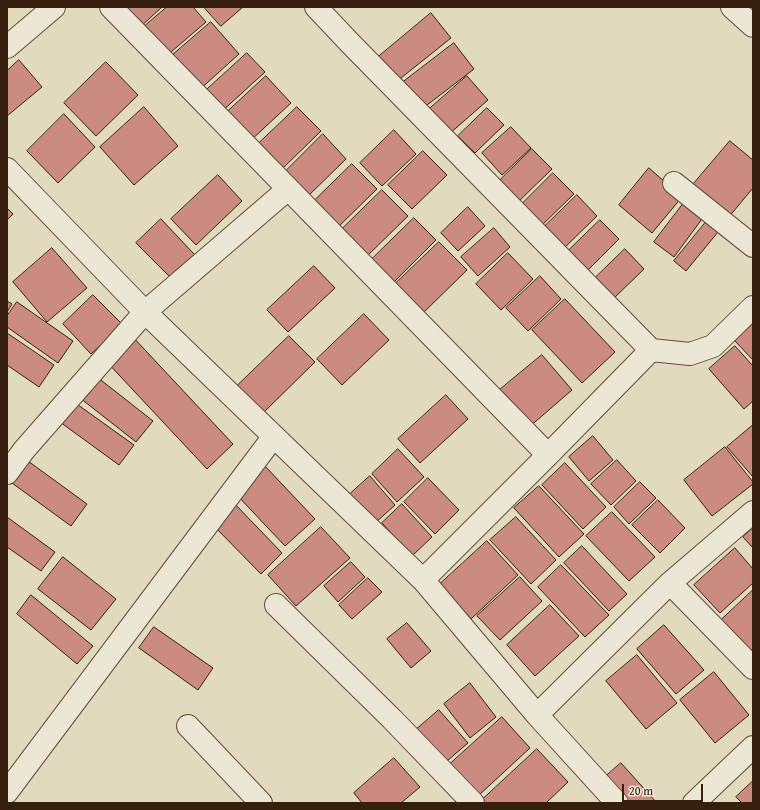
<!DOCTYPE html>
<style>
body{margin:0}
#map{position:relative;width:760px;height:810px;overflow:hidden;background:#e2dabe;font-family:"Gentium Book Plus",serif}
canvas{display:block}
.frame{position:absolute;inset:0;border:8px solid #35200d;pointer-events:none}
.scale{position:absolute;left:622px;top:784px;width:81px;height:18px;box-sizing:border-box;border:2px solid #35200d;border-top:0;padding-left:5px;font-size:12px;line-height:14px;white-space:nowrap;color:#35200d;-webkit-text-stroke:3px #ece7d5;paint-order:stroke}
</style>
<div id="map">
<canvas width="760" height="810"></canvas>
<div class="frame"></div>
<div class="scale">20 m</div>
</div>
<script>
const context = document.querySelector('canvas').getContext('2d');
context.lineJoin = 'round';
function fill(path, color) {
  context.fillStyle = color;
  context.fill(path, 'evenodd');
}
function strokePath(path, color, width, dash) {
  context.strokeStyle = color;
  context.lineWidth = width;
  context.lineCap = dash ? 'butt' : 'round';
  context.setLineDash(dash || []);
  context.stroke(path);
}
const building = new Path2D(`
 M 118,7 L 162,7 L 138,29 Z
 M 167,7 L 193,7 L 206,22 L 164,58 L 139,31 Z
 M 204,7 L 243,7 L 221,26 Z
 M 431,13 L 451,38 L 396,82 L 377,58 Z
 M 211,22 L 239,54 L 197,92 L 168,59 Z
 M 454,43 L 474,69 L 418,112 L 398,86 Z
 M 247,53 L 265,72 L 219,114 L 201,95 Z
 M 19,60 L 42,87 L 7,116 L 7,71 Z
 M 106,62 L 138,95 L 96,136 L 64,103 Z
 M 266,76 L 291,103 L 249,142 L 224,115 Z
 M 467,76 L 488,100 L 448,135 L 427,111 Z
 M 144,107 L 178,146 L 134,185 L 100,147 Z
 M 297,107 L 321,131 L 279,172 L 254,148 Z
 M 487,108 L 504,125 L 475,153 L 458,136 Z
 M 64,114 L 95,147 L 58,183 L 27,151 Z
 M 511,127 L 531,148 L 502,175 L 482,153 Z
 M 394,130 L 416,154 L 382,186 L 360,163 Z
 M 323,134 L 346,159 L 304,200 L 281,176 Z
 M 730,141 L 753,160 L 753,188 L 728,218 L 691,187 Z
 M 532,149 L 552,169 L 516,204 L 496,184 Z
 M 423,151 L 447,175 L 412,209 L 388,185 Z
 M 352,164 L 377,189 L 333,232 L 308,207 Z
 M 649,168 L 682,197 L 652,233 L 619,205 Z
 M 553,173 L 574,194 L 538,229 L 518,208 Z
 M 218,175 L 242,201 L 196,245 L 171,219 Z
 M 382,190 L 408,216 L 361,262 L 336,235 Z
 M 577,195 L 597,216 L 559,253 L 539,232 Z
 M 683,204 L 702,219 L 674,257 L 654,242 Z
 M 468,207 L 485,226 L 458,251 L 441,233 Z
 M 7,208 L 13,214 L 7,220 Z
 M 414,218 L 436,240 L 389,287 L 367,264 Z
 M 161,219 L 195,255 L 171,278 L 136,243 Z
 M 600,220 L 619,239 L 582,276 L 563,256 Z
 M 706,222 L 718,232 L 686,271 L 674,261 Z
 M 494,228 L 510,247 L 478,276 L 461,257 Z
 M 439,242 L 467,270 L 420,316 L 392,287 Z
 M 52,248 L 87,288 L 47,322 L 13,282 Z
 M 625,249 L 644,269 L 609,303 L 589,284 Z
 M 508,253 L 533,279 L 501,310 L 476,284 Z
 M 314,266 L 335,288 L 288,332 L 267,310 Z
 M 540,276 L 561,299 L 528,331 L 506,308 Z
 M 93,295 L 123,325 L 91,354 L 63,324 Z
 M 565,299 L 615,352 L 582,383 L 532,330 Z
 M 7,301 L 12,304 L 7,312 Z
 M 17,302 L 73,341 L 58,363 L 7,327 L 7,316 Z
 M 364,314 L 389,340 L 342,385 L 317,359 Z
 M 753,321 L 753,360 L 733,339 Z
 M 7,333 L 54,365 L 39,387 L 7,365 Z
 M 131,335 L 233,444 L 207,469 L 105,360 Z
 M 289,336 L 315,362 L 260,416 L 234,389 Z
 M 735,346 L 753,366 L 753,401 L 744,409 L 709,369 Z
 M 542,355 L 572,390 L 528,428 L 497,392 Z
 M 97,377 L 153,421 L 136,442 L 80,398 Z
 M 446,395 L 468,419 L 420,463 L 398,439 Z
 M 74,402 L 134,445 L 119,465 L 60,422 Z
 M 753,425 L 753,477 L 727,447 Z
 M 593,436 L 613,460 L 589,481 L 569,457 Z
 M 725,447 L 753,482 L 753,484 L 712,516 L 684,480 Z
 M 398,449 L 424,477 L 397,502 L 372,474 Z
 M 617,460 L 636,481 L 611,505 L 591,484 Z
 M 28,461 L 87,504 L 71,526 L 12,483 Z
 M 565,463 L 606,507 L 583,529 L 542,485 Z
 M 264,465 L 315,519 L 285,546 L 235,493 Z
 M 370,476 L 395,505 L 374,524 L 349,495 Z
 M 428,478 L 459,510 L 435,534 L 404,502 Z
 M 640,482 L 656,498 L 629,524 L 614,507 Z
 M 539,486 L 584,534 L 559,557 L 514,508 Z
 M 658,500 L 685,528 L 660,553 L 632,525 Z
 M 232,501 L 282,553 L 261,574 L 211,523 Z
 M 402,504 L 432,537 L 412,556 L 382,523 Z
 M 612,512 L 655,557 L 629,581 L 586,536 Z
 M 7,517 L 55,552 L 41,571 L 7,547 Z
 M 516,517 L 556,560 L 531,584 L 490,540 Z
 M 321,527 L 350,558 L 296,606 L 268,575 Z
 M 753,528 L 753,548 L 743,537 Z
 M 487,541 L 518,575 L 471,619 L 439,585 Z
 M 582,546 L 627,594 L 609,611 L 564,563 Z
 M 735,548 L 753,569 L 753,583 L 720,613 L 694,585 Z
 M 63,557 L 116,599 L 91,630 L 38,589 Z
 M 351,562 L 365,577 L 338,602 L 324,586 Z
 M 561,565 L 609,615 L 585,637 L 538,587 Z
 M 520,577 L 542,601 L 500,640 L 477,616 Z
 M 368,578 L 382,592 L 352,619 L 339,605 Z
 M 753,590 L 753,663 L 717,624 Z
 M 31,595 L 93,646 L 77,664 L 17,614 Z
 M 550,605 L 579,636 L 535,676 L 507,645 Z
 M 407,623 L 431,651 L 411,668 L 387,639 Z
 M 664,625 L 704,670 L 676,694 L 637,649 Z
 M 154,627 L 213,668 L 198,690 L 139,648 Z
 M 637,655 L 677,703 L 646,729 L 606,681 Z
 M 714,672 L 749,715 L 715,743 L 680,700 Z
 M 470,683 L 496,717 L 470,738 L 444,704 Z
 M 439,710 L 468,743 L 440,767 L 411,734 Z
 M 502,717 L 530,748 L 478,796 L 449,765 Z
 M 537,749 L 568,782 L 546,803 L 483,803 L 481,801 Z
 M 394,758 L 420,787 L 401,803 L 362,803 L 354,793 Z
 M 621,763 L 657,803 L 626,803 L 604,778 Z
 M 753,781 L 753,803 L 742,803 L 736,797 Z`);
fill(building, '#cb8b80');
strokePath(building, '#35200d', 1);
const minor = new Path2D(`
 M 111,7 L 548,455
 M 316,7 L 349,42 L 651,350
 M 732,7 L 753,26
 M 7,47 L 54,7
 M 7,169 L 145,312 L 423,580 L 537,715 L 617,803
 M 674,183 L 753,246
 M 7,473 L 24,450 L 145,312 L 288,189
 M 423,580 L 548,455 L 651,350 L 690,354 L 713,346 L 753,307
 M 670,583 L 753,668
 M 276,605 L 392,719 L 473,803
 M 537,715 L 670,583 L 753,512
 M 188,726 L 261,803
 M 7,792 L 274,436
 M 694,803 L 753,747`);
strokePath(minor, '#604e39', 24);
strokePath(minor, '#ece7d5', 22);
</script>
